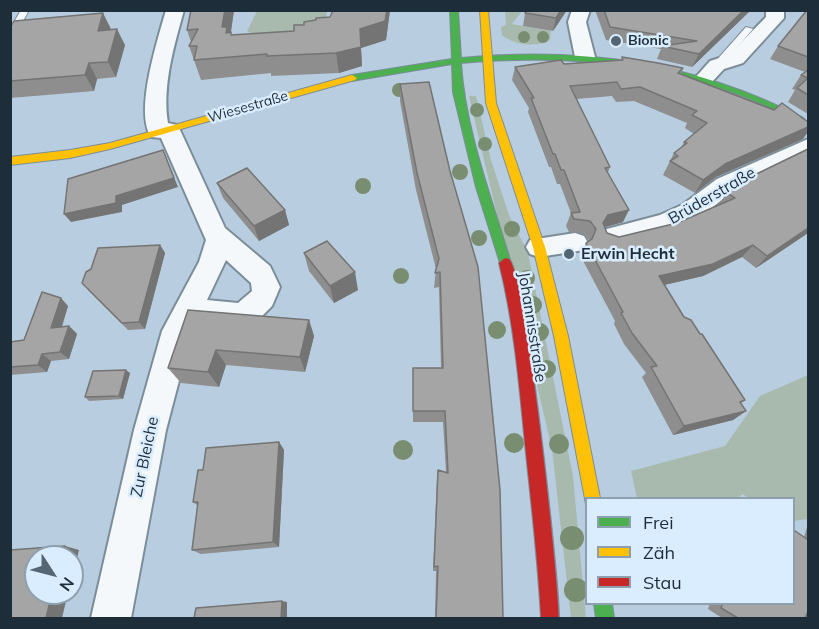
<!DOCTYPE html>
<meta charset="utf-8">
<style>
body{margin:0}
#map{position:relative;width:819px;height:629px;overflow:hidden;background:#b8cee0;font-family:Mulish,sans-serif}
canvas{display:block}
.frame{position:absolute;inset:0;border:12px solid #1e2d3a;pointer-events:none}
.legend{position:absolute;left:585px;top:497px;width:210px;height:108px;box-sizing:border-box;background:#d9edff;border:2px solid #8ea0b0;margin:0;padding:8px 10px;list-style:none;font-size:18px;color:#1e2d3a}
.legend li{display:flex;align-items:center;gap:12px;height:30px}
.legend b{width:30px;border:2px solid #8ea0b0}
.north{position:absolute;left:24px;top:545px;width:60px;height:60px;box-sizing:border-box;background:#d9edff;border:2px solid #8ea0b0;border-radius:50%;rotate:126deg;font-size:16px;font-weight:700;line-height:24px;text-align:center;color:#1e2d3a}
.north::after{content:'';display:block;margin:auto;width:21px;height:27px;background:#546574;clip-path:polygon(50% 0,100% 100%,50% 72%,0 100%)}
</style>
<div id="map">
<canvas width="819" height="629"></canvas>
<div class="frame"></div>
<ul class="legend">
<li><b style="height:8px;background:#4caf50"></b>Frei</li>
<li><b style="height:8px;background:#ffc107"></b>Zäh</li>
<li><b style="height:8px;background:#c62828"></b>Stau</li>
</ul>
<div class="north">N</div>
</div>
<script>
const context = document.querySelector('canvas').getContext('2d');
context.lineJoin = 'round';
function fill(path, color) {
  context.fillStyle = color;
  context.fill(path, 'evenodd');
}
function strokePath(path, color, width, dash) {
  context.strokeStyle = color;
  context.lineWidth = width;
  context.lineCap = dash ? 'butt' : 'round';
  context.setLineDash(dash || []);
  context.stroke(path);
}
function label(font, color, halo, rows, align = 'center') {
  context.font = font + ' Mulish,sans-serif';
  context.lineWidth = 5;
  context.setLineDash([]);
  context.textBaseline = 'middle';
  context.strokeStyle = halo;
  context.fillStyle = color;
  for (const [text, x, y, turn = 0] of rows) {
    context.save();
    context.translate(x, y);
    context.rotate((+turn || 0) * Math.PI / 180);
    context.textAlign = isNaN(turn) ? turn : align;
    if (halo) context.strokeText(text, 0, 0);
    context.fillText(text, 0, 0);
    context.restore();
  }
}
fill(new Path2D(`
 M 257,11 L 327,11 L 325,25 C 306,33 264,41 247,31 Z
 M 505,11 L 522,11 L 512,24 L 551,31 L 550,40 C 538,48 513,45 502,35 L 501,27 L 506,25 Z
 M 469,96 L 476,96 L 491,160 L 509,215 L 528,253 L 573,476 L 586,618 L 571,618 L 552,449 Z
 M 808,375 L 808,519 L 794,521 L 794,498 L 749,498 L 742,494 L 739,498 L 637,498 L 631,471 L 725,446 L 760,396 Z`), '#a8baad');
const lane = new Path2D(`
 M 21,10 L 29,10 L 14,38 L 10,40 L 10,29 Z
 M 746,27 L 753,29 L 720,67 L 714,67 L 714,63 Z`);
const street = new Path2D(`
 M 166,10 L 184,10 C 174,46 162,86 168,123 L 177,125 L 180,130 L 225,228 L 270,266 L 280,287 L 272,306 L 257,321 L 241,327 L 228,327 L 198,319 L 192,331 L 166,430 L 131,618 L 91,618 L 134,430 L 162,331 L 199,262 L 206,240 L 161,138 L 151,137 C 134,111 158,39 166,10 ZM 226,260 L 251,283 L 252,291 L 238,303 L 207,300 Z
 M 572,10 L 590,10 L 586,22 L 595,57 L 592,61 L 578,61 L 575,57 L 568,22 Z
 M 766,10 L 784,10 L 784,18 L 743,63 L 724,69 L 711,83 L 697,83 L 694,79 L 710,61 L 729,55 L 766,17 Z
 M 808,139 L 808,155 L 733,191 L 700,217 L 676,230 L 612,247 L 603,244 L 599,237 L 603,230 L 660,215 L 682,205 L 717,179 Z
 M 575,233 L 584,236 L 588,243 L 584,250 L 539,257 L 530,254 L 526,247 L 530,240 Z`);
const fast = new Path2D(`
 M 450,10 L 458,10 L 461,58 C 584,47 692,61 803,118 L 808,124 L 808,133 C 802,131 800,126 795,122 C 779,110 756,101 737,94 C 647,61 556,55 461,63 C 465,130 492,199 511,263 L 505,268 L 501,266 L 476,187 L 453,92 L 452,64 L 352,81 L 347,78 L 352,75 L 452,59 Z
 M 594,604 L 612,604 L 614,618 L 596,618 Z`);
const slow = new Path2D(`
 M 480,10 L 488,10 L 496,103 L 545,247 L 568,336 L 600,498 L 586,498 L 586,504 L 554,336 L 533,247 L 486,103 Z
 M 352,75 L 357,78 L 355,80 L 110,149 L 70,158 L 10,165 L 10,157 L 70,150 L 110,143 Z`);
const jam = new Path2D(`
 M 505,258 C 506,259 508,258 509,259 C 526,273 559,580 559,618 L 541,618 C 538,560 531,502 525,444 C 519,383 514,323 499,263 Z`);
strokePath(lane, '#7c8d9a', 2);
strokePath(street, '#7c8d9a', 4);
strokePath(fast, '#7c8d9a', 2);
strokePath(slow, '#7c8d9a', 2);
strokePath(jam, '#7c8d9a', 2);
fill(lane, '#f4f8fa');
fill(street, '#f4f8fa');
fill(fast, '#4caf50');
fill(slow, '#ffc107');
fill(jam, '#c62828');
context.fillStyle = '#798e71';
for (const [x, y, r] of [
 [524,37,6],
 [543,37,6],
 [399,90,7],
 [477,110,7],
 [485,144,7],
 [460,172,8],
 [363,186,8],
 [512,229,8],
 [479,238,8],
 [401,276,8],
 [527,278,8],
 [533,305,9],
 [497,330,9],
 [540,332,9],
 [547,369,9],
 [514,443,10],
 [559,444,10],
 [403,450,10],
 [572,538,12],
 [576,590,12]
]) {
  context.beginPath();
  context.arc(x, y, r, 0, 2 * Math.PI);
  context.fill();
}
fill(new Path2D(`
 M 191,10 L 234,10 L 231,32 L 231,35 L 294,31 L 304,25 L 316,20 L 330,17 L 333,10 L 390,10 L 386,40 L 361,48 L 362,66 L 339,73 L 271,76 L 271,73 L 201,80 L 189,46 L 191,42 L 187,30 Z
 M 567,10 L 553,31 L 523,26 L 525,13 Z
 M 595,10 L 751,10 L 692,67 L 657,59 L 661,49 L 606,40 Z
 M 805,10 L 808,10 L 808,114 L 788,102 L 795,90 L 792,89 L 801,75 L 805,72 L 770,59 L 778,46 L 807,11 Z
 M 10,28 L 111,29 L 125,45 L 116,77 L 97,79 L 94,91 L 10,98 Z
 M 622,57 L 683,68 L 681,74 L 774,110 L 803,139 L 716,177 L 695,193 L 663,175 L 674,153 L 681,148 L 684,142 L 694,134 L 685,128 L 687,123 L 634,101 L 616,102 L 612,96 L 576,99 L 610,167 L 608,172 L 623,222 L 605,227 L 607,233 L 619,237 L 677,223 L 718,205 L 727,193 L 808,149 L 808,233 L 756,268 L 742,257 L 703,276 L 664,285 L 684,317 L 745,400 L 741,403 L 746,411 L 733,420 L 673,435 L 642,377 L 646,373 L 624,344 L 614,324 L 615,321 L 580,255 L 586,243 L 589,240 L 585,234 L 569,232 L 566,226 L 571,213 L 560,184 L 557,184 L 551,167 L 549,167 L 528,112 L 529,108 L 512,80 L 515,67 L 621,60 Z
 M 429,82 L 503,618 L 435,618 L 436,571 L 433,571 L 437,479 L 438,470 L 446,472 L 443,422 L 413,422 L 413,368 L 441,368 L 439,287 L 434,288 L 436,269 L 416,190 L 400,101 L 400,84 Z
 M 217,183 L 285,210 L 289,225 L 259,241 L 223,198 Z
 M 160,245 L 165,253 L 145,329 L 128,330 L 88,290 Z
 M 304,253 L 358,290 L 334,303 L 309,271 Z
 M 68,306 L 62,327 L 69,326 L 77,334 L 69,359 L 51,361 L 47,372 L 10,375 L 10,342 L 24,340 Z
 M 188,310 L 309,320 L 314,336 L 305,372 L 226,365 L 219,387 L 181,383 L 168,368 Z
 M 130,373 L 123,399 L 89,401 L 85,397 Z
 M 279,442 L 284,450 L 279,547 L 201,554 L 192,550 L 198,506 L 193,502 L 203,470 Z
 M 808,524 L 808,618 L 722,618 L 708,609 L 710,603 L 794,603 L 804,537 Z`), '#8d8e8d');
fill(new Path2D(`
 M 225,10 L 234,10 L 230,37 L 222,27 Z
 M 387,10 L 390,10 L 386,40 L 361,48 L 362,66 L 339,73 L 336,53 L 360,29 Z
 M 561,10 L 567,10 L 553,31 L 556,18 Z
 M 744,10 L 751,10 L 692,67 L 699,54 Z
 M 103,13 L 111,29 L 106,46 L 98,31 Z
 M 117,29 L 125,45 L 116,77 L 108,62 Z
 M 89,63 L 97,79 L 94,91 L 85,75 Z
 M 808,127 L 808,132 L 803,139 L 716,177 L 695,193 L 703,180 L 725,164 Z
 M 163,150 L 178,187 L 122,205 L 122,212 L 71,222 L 64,214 Z
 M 285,210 L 289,225 L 259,241 L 254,226 Z
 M 629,210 L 623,222 L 602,228 L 603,223 L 608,215 Z
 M 808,228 L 808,233 L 756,268 L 767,256 Z
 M 160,245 L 165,253 L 145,329 L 139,322 Z
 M 753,245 L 742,257 L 703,276 L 651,288 L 659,276 Z
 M 355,272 L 358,290 L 334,303 L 330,286 Z
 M 61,298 L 68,306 L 59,335 L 51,328 Z
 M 309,320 L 314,336 L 305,372 L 300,357 Z
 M 69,326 L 77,334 L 69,359 L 60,352 Z
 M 216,350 L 226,365 L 219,387 L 208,372 Z
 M 42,354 L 51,361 L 47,372 L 38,365 Z
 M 126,370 L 130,373 L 123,399 L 119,396 Z
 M 746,411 L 733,420 L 673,435 L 684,426 Z
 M 279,442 L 284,450 L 279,547 L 273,542 Z
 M 65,546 L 79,550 L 72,578 L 72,557 L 62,557 Z
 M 52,593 L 68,593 L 62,618 L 46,618 Z
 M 282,601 L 287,602 L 287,618 L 281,618 Z`), '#737473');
const building = new Path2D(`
 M 191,10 L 225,10 L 222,27 L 227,27 L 226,33 L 231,32 L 231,35 L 294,31 L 294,25 L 304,25 L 304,22 L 316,20 L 316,18 L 330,17 L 333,10 L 387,10 L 385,21 L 360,29 L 361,47 L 336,53 L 267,56 L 267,54 L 194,60 L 197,46 L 189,46 L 198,29 L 187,30 Z
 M 526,10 L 561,10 L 556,18 L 525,13 Z
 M 604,10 L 744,10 L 699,54 L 662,46 L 697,41 L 610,27 Z
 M 807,10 L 808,10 L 808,57 L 778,46 Z
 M 103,13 L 98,31 L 117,29 L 108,62 L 89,63 L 85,75 L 10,81 L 10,28 L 14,21 Z
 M 622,57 L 658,63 L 683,68 L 678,73 L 774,110 L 782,103 L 808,122 L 808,127 L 725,164 L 703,180 L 670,161 L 678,156 L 674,153 L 687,143 L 684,142 L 707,123 L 692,115 L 697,111 L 640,87 L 621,89 L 617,82 L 570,86 L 610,167 L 605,168 L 629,210 L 608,215 L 603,223 L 607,233 L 619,237 L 677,223 L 735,198 L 727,193 L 744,180 L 808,149 L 808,228 L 767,256 L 753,245 L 713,264 L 659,276 L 684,317 L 691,320 L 700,334 L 702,334 L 745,400 L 740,402 L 746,411 L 684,426 L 651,367 L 657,366 L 632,333 L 621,313 L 623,312 L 586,243 L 592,239 L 596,229 L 590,221 L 574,219 L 571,213 L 580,212 L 564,170 L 561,170 L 555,154 L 553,154 L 531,98 L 534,98 L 515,67 L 561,60 L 564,64 L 623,60 Z
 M 808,70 L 808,95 L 797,88 L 808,78 L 801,75 Z
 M 429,82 L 450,171 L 478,267 L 500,490 L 503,618 L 436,618 L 438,566 L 434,567 L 438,470 L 448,473 L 445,411 L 413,411 L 413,368 L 443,368 L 440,272 L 435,273 L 439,259 L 417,173 L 400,84 Z
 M 163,150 L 174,178 L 116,196 L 116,203 L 64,214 L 68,179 Z
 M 247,168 L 285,210 L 254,226 L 217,183 Z
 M 327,241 L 355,272 L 330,286 L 304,253 Z
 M 160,245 L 139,322 L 122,323 L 82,283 L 86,272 L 91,269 L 98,248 Z
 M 42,292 L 61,298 L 51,328 L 69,326 L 60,352 L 42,354 L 38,365 L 10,367 L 10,342 L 24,340 Z
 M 188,310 L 309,320 L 300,357 L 216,350 L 208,372 L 168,368 Z
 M 126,370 L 119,396 L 85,397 L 93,371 Z
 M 279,442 L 273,542 L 192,550 L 198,502 L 193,502 L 198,470 L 203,470 L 206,448 Z
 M 794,530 L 808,540 L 808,611 L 805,618 L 738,618 L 721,608 L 723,603 L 794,603 Z
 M 65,546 L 62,557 L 36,557 L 36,593 L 52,593 L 46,618 L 10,618 L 10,550 Z
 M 282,601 L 281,618 L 194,618 L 196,608 Z`);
fill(building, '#a4a5a4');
strokePath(building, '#737473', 1.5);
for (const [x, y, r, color] of [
 [616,41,6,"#546574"],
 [569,254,6,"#546574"]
]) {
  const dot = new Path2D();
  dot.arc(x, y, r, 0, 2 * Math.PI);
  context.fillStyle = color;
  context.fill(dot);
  strokePath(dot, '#d9edff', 2);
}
label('bold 14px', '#1e2d3a', '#d9edff', [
 ["Bionic",628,41]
], 'left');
label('14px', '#1e2d3a', '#d9edff', [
 ["Wiesestraße",248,107,-16]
]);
label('16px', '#1e2d3a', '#d9edff', [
 ["Brüderstraße",712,196,-30],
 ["Johannisstraße",532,327,81],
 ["Zur Bleiche",145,457,-78]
]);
label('bold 16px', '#1e2d3a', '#d9edff', [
 ["Erwin Hecht",581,254]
], 'left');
</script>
